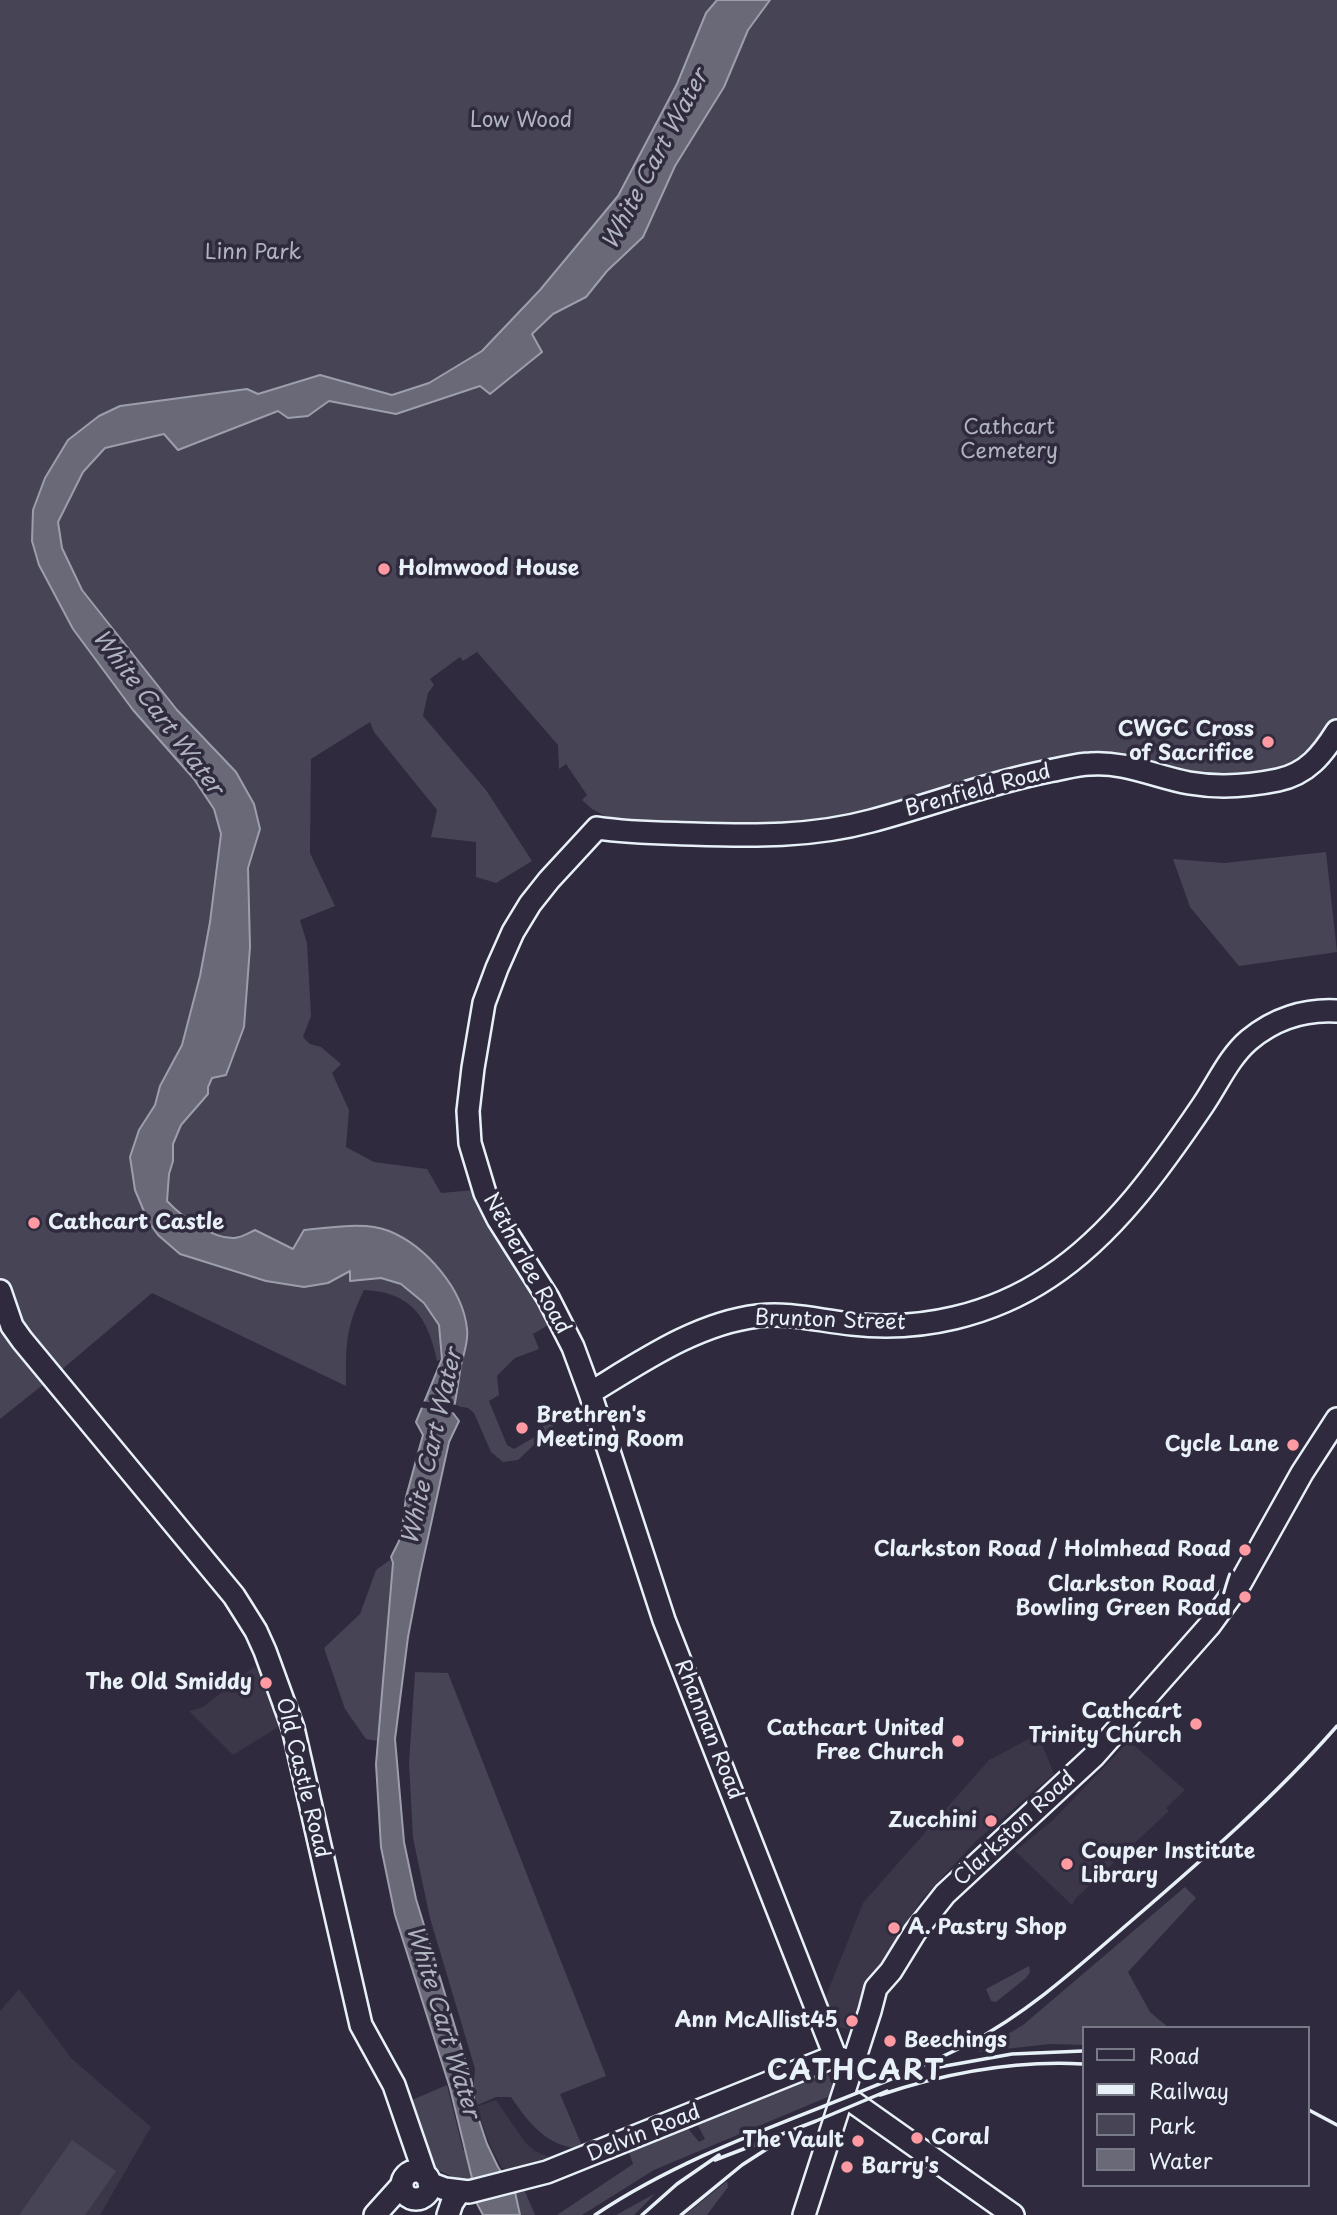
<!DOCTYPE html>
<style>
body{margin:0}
#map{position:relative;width:1337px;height:2215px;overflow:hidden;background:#2f2a3d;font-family:"Playpen Sans",sans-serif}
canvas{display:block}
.legend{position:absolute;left:1082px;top:2026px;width:228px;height:161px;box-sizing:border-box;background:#2f2a3d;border:2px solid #797a88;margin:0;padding:9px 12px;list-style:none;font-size:21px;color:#e8f1f8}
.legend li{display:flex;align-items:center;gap:14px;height:35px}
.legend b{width:35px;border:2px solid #797a88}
</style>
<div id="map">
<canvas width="1337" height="2215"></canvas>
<ul class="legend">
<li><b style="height:9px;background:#2f2a3d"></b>Road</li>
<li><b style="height:9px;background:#e8f1f8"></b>Railway</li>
<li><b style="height:19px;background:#464455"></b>Park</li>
<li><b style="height:19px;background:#696978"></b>Water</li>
</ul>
</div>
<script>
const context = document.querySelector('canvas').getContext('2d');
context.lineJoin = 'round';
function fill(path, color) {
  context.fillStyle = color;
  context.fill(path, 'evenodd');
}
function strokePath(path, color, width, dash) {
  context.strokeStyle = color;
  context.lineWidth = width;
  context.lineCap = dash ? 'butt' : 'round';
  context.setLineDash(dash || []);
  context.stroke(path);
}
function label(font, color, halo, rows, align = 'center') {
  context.font = font + ' "Playpen Sans",sans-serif';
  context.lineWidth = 7;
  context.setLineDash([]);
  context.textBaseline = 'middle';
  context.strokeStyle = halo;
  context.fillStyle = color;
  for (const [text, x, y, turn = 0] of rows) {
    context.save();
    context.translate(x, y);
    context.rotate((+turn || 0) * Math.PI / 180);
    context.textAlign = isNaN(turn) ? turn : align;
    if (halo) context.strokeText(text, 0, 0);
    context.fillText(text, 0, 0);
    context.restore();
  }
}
fill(new Path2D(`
 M 254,1667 L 261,1671 L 278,1727 L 233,1755 L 189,1711 L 203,1707 Z
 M 1038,1734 L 1054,1774 L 975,1842 L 921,1900 L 882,1963 L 853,2031 L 829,2024 L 826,1996 L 863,1903 L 989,1760 Z
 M 1129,1741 L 1185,1790 L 1166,1808 L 1169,1811 L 1075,1899 L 1072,1905 L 1015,1851 L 1053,1820 Z
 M 19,1989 L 72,2059 L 151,2127 L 100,2215 L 0,2215 L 0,2011 Z
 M 496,2100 L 525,2142 L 535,2151 L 553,2159 L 515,2172 L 502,2168 L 490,2145 L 476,2107 Z`), '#3b3749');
fill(new Path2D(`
 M 0,0 L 1337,0 L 1337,718 L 1322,741 L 1296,766 L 1269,775 L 1203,777 L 1126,758 L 866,816 L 790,828 L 618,823 L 592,809 L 582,800 L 587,795 L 566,764 L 559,769 L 558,745 L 477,652 L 463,661 L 460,657 L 430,679 L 434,685 L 428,693 L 423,716 L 486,790 L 532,861 L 496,883 L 476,877 L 476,842 L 431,837 L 437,810 L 374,732 L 370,722 L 311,759 L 310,853 L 335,906 L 300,920 L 307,943 L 311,1016 L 303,1037 L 310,1044 L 321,1047 L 341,1064 L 332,1073 L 349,1110 L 346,1147 L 374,1162 L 427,1169 L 441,1193 L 474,1190 L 547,1316 L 545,1317 L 550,1324 L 533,1334 L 539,1349 L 515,1358 L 497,1376 L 499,1395 L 489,1401 L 507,1445 L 514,1449 L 545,1431 L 543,1426 L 545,1422 L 556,1416 L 559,1421 L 518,1460 L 503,1462 L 491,1452 L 474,1413 L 468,1408 L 440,1403 L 459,1349 L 377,1237 L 328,1283 L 350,1270 L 351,1281 L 381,1278 L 401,1284 L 424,1303 L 439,1325 L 442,1359 L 437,1361 C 428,1317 411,1292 364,1290 C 345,1329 346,1345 346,1386 L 152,1293 L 59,1372 L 0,1419 Z
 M 1326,852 L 1337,952 L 1239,966 L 1190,907 L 1173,859 L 1224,863 Z
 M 390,1560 L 393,1565 L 377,1741 L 366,1739 L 345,1709 L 324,1648 L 360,1614 L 376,1570 Z
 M 415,1672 L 448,1673 L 606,2076 L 560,2094 L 583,2148 C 548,2149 529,2123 511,2097 L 496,2097 L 475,2106 L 473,2094 L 475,2069 L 430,1918 L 413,1838 L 409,1763 Z
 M 1185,1887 L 1196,1898 L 1128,1972 L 1150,2012 L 1169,2028 L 1083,2028 L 1083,2045 L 1050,2044 L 978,2052 L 1023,2025 Z
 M 1029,1966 L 1030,1972 L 1026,1978 L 996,2002 L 991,2001 L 986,1989 Z
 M 827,2072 L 833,2087 L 830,2096 L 654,2170 L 582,2215 L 557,2215 L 633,2164 L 628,2150 L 687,2127 L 699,2142 L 705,2139 L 697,2124 Z
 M 447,2085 L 463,2150 L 466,2150 L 473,2178 L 466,2183 L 429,2166 L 418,2118 L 412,2100 Z
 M 72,2140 L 116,2171 L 85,2215 L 19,2215 Z
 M 727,2181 L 728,2187 L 707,2215 L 685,2215 Z
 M 523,2187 L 535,2215 L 520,2215 L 514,2190 Z
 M 656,2193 L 634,2215 L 616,2215 Z`), '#464455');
const water = new Path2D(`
 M 717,0 L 770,0 L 748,30 L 724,87 L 675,166 L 643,237 L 607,271 L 586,297 L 553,314 L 532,334 L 542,352 L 490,394 L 480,386 L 396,414 L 329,401 L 308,416 L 288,418 L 278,411 L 178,450 L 164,434 L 105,448 L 83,472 L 58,522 L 62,548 L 82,590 L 177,710 L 236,772 L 254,804 L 260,829 L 248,868 L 250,947 L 244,1027 L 226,1075 L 212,1078 L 208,1087 L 208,1094 L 181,1125 L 173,1144 L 173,1161 L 169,1174 L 167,1201 C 181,1216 212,1239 234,1238 C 241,1238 249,1233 255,1230 L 293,1249 L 304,1230 C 330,1228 364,1221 389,1231 C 426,1246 463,1289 467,1329 C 469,1344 462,1356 460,1371 C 458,1385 456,1399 453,1413 L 459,1421 L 449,1442 L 420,1574 L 408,1637 L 395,1739 L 404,1842 L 416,1899 L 472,2083 L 475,2108 L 487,2144 L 498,2167 L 515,2192 L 520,2215 L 483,2215 L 466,2183 L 472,2178 L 450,2088 L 395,1915 L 381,1847 L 376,1764 L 393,1563 L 391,1557 L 401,1537 L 406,1497 L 423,1435 L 416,1422 L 442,1359 L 439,1325 L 424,1303 L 401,1284 L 381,1278 L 350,1281 L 350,1271 L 328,1283 L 304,1287 L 266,1281 L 180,1254 L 158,1235 L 148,1221 L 135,1190 L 130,1157 L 139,1130 L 155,1105 L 160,1086 L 182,1045 L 200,976 L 210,922 L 221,834 L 214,809 L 194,779 L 133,710 L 73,629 L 39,565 L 32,541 L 33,510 L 45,478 L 68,440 L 99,416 L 120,406 L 247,389 L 258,394 L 320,375 L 392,395 L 429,383 L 482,351 L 540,290 L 618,196 L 677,84 L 706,13 Z`);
fill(water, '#696978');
strokePath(water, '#9c9fab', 2);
fill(new Path2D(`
 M 420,1401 L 458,1405 L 457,1413 L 418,1407 Z`), '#2f2a3d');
const secondary = new Path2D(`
 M 0,1291 L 12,1326 L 22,1340 L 234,1596 L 256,1631 L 265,1651 L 293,1728 L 361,2025 L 394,2085 L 425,2175
 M 590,1393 C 641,1362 697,1323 758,1316 C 789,1312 821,1321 852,1324 C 921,1332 992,1315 1049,1277 C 1113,1235 1161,1167 1203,1105 C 1218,1083 1229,1057 1249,1040 C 1274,1019 1305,1009 1337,1011
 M 835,2056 L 664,1620 L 590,1393 L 573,1347 L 548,1298 L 498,1219 L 485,1193 L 470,1143 L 468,1111 L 473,1068 L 484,1003 L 497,968 L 513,932 L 530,904 L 549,880 L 597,828 C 629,833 660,833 692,834 C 753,836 812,837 871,821 C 931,805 988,783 1049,771 C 1062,769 1077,764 1090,764 C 1124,761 1156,777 1189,783 C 1218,788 1249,786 1278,780 C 1307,774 1322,755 1337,731
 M 853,2102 L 1013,2215
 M402 2185a14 14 0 1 1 28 0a14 14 0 1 1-28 0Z
 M 429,2183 L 445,2189 L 469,2192 L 547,2172 L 835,2056 L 848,2061
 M 375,2215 L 402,2185
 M 448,2215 L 452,2203 L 460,2191
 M 804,2215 L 870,2011 L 876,1988 L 891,1971 L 915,1932 L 945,1894 L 1094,1756 L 1209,1626 L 1241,1582 L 1302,1473 L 1337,1419`);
strokePath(secondary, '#e8f1f8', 26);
strokePath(secondary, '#2f2a3d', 21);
strokePath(new Path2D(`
 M 934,2068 L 1012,2054 L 1083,2051
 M 880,2095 C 946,2073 1013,2060 1083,2064
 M 1307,2109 L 1337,2125
 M 715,2160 L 816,2121 L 887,2091
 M 595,2215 C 711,2137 847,2106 970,2043 C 1029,2012 1079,1966 1130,1922 C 1202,1860 1274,1798 1337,1726
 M 642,2215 L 677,2184 L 719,2155
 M 681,2215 L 742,2165 L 773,2145`), '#e8f1f8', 3.5);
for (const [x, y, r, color] of [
 [384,569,7,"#ff9aa2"],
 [1268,742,7,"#ff9aa2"],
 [34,1223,7,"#ff9aa2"],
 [522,1428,7,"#ff9aa2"],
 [1293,1445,7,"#ff9aa2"],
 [1245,1550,7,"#ff9aa2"],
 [1245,1597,7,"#ff9aa2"],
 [266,1683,7,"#ff9aa2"],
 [1196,1724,7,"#ff9aa2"],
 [958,1741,7,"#ff9aa2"],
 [991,1821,7,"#ff9aa2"],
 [1067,1864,7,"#ff9aa2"],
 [894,1928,7,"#ff9aa2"],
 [852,2021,7,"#ff9aa2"],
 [890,2041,7,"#ff9aa2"],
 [917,2138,7,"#ff9aa2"],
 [858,2141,7,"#ff9aa2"],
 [847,2167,7,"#ff9aa2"]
]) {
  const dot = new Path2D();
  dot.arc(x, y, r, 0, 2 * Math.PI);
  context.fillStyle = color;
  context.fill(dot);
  strokePath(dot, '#2f2a3d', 2.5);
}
label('21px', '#afb4bf', '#2f2a3d', [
 ["Low Wood",521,121],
 ["Linn Park",253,253],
 ["Cathcart",1009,428],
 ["Cemetery",1009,452]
]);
label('bold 21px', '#e8f1f8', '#2f2a3d', [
 ["Holmwood House",398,569,"left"],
 ["CWGC Cross",1254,730],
 ["of Sacrifice",1254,754],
 ["Cathcart Castle",48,1223,"left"],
 ["Brethren's",536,1416,"left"],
 ["Meeting Room",536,1440,"left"],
 ["Cycle Lane",1279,1445],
 ["Clarkston Road / Holmhead Road",1231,1550],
 ["Clarkston Road /",1231,1585],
 ["Bowling Green Road",1231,1609],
 ["The Old Smiddy",252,1683],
 ["Cathcart",1182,1712],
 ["Trinity Church",1182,1736],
 ["Cathcart United",944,1729],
 ["Free Church",944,1753],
 ["Zucchini",977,1821],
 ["Couper Institute",1081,1852,"left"],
 ["Library",1081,1876,"left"],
 ["A. Pastry Shop",908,1928,"left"],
 ["Ann McAllist45",838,2021],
 ["Beechings",904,2041,"left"],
 ["Coral",931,2138,"left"],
 ["The Vault",844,2141],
 ["Barry's",861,2167,"left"]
], 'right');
label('21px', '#e8f1f8', '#2f2a3d', [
 ["Brenfield Road",978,791,-15],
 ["Netherlee Road",526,1264,61],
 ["Brunton Street",830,1321,2],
 ["Rhannan Road",708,1730,68],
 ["Old Castle Road",302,1778,76],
 ["Clarkston Road",1015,1829,-43],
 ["Delvin Road",644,2134,-22]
]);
label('italic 23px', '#afb4be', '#2f2a3d', [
 ["White Cart Water",656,160,-62],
 ["White Cart Water",157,713,53],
 ["White Cart Water",433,1447,-77],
 ["White Cart Water",442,2022,73]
]);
context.letterSpacing = '2px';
label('bold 28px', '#e8f1f8', '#2f2a3d', [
 ["CATHCART",856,2072]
]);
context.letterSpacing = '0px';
</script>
